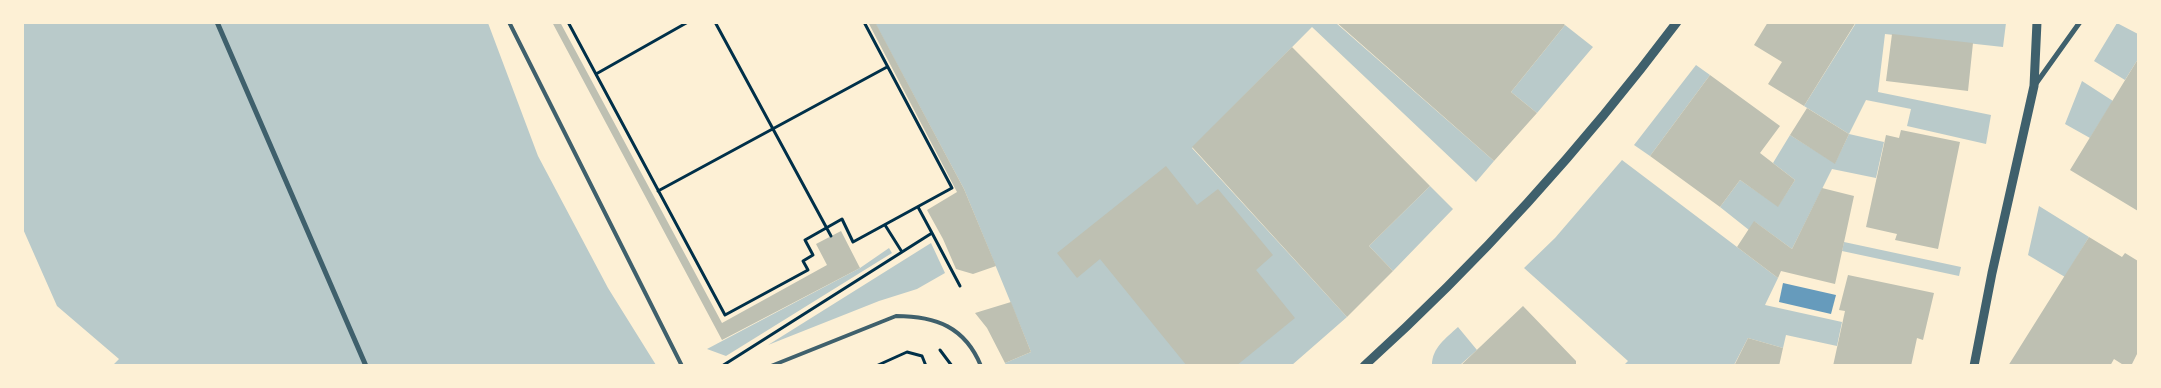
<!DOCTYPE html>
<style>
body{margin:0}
#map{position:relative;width:2161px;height:388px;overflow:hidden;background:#fdf0d5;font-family:"Playfair Display",serif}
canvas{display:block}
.frame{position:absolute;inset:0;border:24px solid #fdf0d5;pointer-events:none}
</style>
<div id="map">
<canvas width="2161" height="388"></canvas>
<div class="frame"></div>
</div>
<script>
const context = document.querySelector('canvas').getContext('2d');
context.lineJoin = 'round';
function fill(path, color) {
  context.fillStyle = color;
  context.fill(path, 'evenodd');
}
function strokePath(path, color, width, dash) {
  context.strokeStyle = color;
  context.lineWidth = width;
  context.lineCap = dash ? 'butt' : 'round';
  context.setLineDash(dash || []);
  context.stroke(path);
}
fill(new Path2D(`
 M 22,23 L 488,23 L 538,156 L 608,288 L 656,365 L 113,365 L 119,359 L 57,306 L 23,229 Z
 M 875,23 L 1336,23 L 1494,161 L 1476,182 L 1312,27 L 1192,148 L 1347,317 L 1292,365 L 1006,365 L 1005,363 L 1031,352 L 964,189 Z
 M 1856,23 L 2006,23 L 2003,47 L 1885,34 L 1878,92 L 1991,115 L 1986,144 L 1907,126 L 1911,109 L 1866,100 L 1849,134 L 1884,142 L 1876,178 L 1832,169 L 1792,249 L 1755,222 L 1749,230 L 1720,207 L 1740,180 L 1778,206 L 1795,180 L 1773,163 L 1790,135 L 1835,163 L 1849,134 L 1804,106 Z
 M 2117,23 L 2138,34 L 2138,59 L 2125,80 L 2094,61 Z
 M 1565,25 L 1593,47 L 1537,113 L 1511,92 Z
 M 1696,65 L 1710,75 L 1650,156 L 1634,145 Z
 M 2082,81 L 2113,101 L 2090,138 L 2065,124 Z
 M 1622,160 L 1778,278 L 1765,305 L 1842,322 L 1837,346 L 1786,335 L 1783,348 L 1748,338 L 1734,365 L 1624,365 L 1628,361 L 1524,268 L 1555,238 Z
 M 1430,186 L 1453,209 L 1393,271 L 1369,246 Z
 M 2039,206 L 2089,237 L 2065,277 L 2028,255 Z
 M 1844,242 L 1961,267 L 1959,276 L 1842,251 Z
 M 931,243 L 945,273 L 917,289 L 879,301 L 768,345 Z
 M 889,248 L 892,253 L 726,356 L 707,349 L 860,268 Z
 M 1458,327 L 1477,350 L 1460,365 L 1432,365 C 1432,348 1446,338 1458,327 Z`), '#b9caca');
fill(new Path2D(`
 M 1783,283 L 1836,295 L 1831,314 L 1779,302 Z`), '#669bbc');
fill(new Path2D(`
 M 552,22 L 560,22 L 722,323 L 827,265 L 816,244 L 841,231 L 860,268 L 722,340 Z
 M 868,22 L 875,22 L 964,189 L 996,266 L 973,274 L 956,269 L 943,239 L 927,210 L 957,192 Z
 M 1336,22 L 1562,22 L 1565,25 L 1511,92 L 1537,113 L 1494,161 Z
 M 1768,22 L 1856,22 L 1804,106 L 1768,84 L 1782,62 L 1754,45 Z
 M 1892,34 L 1973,43 L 1968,91 L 1886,81 Z
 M 1292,47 L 1430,186 L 1369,246 L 1393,271 L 1347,317 L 1192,147 Z
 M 2138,59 L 2138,211 L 2070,170 Z
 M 1710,75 L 1780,126 L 1760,153 L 1795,180 L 1778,207 L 1740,180 L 1720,207 L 1650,156 Z
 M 1807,108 L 1849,134 L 1835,164 L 1790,135 Z
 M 1901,130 L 1960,142 L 1938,249 L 1895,240 L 1897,234 L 1866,227 L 1886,135 L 1899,138 Z
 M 1166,166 L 1197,205 L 1218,189 L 1273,255 L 1256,270 L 1295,318 L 1236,366 L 1187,366 L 1100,259 L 1077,278 L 1057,253 Z
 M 1822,188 L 1854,196 L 1835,284 L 1781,271 L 1778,278 L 1737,247 L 1754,221 L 1792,249 Z
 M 2089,237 L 2122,257 L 2125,253 L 2138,261 L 2138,352 L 2131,366 L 2125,366 L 2114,359 L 2110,366 L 2008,366 Z
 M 1848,275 L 1934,293 L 1923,340 L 1917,338 L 1911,366 L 1833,366 L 1845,311 L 1839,310 Z
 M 1011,302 L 1031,352 L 1005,363 L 987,328 L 975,313 Z
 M 1523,306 L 1576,361 L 1576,366 L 1460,366 Z
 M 1748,338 L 1783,348 L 1779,366 L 1734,366 Z`), '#bec0b2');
strokePath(new Path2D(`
 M 568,22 L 725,315 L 808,270 L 803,261 L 813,255 L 805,240 L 842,219 L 853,242 L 952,188 L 864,22
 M 715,22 L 831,236
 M 596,74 L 688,22
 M 658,191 L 887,67
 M 918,207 L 932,233
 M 885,225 L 902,252
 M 940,350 L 952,366
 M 722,366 L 932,233 L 960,286
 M 876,366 L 907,352 L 922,356 L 926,366`), '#003049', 3);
strokePath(new Path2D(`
 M 509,22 L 682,366
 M 771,366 L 896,316 C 936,316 965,327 981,366`), '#3f606c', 4);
strokePath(new Path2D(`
 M 217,22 L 366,366
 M 2035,85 L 2080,22`), '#3f606c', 5);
strokePath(new Path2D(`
 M 1364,366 C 1480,261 1583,147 1677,22
 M 1974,366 L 1992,273 L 2034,86 L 2037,22`), '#3f606c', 9);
</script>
